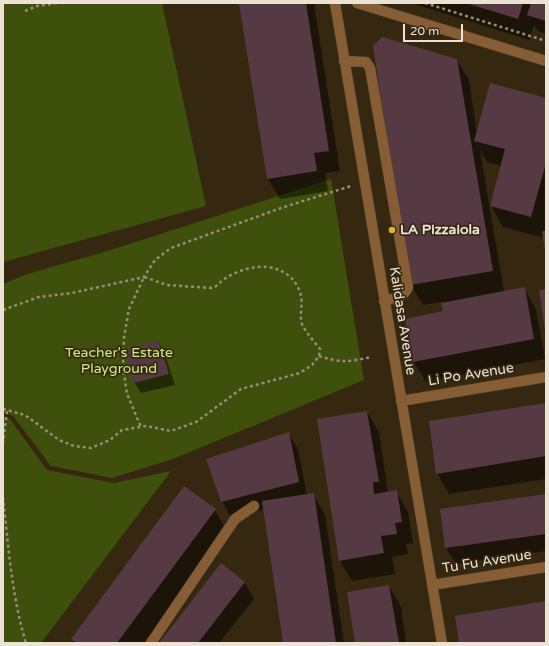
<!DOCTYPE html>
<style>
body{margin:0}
#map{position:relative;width:549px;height:646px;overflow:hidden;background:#362710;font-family:"Varela Round",sans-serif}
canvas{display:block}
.frame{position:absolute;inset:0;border:4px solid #ede3d5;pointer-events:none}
.scale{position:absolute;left:403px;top:24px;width:60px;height:18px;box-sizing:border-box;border:2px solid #ede3d5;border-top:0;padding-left:5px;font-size:12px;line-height:14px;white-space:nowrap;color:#ede3d5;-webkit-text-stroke:3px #362710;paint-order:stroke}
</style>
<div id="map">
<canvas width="549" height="646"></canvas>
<div class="frame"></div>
<div class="scale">20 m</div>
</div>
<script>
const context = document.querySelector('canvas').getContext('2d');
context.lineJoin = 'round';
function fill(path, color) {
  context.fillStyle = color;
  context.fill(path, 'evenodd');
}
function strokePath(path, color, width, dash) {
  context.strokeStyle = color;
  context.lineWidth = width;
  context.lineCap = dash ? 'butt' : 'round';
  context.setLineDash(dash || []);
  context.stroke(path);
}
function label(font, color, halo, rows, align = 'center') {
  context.font = font + ' "Varela Round",sans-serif';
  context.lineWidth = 3.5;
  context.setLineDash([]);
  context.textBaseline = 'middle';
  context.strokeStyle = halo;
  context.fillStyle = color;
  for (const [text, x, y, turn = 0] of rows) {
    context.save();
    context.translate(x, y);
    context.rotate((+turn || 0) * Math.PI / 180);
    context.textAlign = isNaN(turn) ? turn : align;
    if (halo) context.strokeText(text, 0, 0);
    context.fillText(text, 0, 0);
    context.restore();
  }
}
fill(new Path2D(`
 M 3,3 L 162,3 L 206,206 L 3,262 Z
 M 331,179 L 364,380 L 173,459 L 112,478 L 51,466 L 13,416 L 3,411 L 3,284 L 27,274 L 111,250 Z
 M 3,416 L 10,419 L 47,470 L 114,483 L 171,471 L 41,643 L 3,643 Z`), '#3e500b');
fill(new Path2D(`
 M 240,3 L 314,3 L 340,171 L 325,173 L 328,191 L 280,199 L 268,179 Z
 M 411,3 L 546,3 L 546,34 L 538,31 L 534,25 L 529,40 Z
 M 457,60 L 469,80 L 477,134 L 546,99 L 546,226 L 544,232 L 546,232 L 546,249 L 544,238 L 503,227 L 491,206 L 502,166 L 487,162 L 480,150 L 504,292 L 524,288 L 536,309 L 545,359 L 426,382 L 414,362 L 444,312 L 442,302 L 423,305 L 411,285 Z
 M 158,341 L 164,352 L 175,385 L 141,393 L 134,382 Z
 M 546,404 L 546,479 L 449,494 L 437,473 Z
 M 367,412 L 379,432 L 388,493 L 396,491 L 408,512 L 413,543 L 406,544 L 408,554 L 392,557 L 395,574 L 352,581 L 340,561 Z
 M 288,433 L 298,449 L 307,495 L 313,494 L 325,515 L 344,643 L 284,643 L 264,509 L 231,518 L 222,501 Z
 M 546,495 L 546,551 L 456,564 L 446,548 L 441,510 Z
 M 215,510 L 227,531 L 144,643 L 75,643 L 73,639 Z
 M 244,582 L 254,599 L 219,643 L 160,643 Z
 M 389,586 L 401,607 L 406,643 L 356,643 Z`), '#0007');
fill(new Path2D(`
 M 239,3 L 306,3 L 329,151 L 314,153 L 317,171 L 267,179 Z
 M 466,3 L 523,3 L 518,19 Z
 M 531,3 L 546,3 L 546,21 L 527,15 Z
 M 382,37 L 457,59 L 493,271 L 410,285 L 373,46 Z
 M 490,83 L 546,98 L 546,163 L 531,217 L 490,206 L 505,149 L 474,141 Z
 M 542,231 L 546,231 L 546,250 L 545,250 Z
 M 525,287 L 534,339 L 413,362 L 405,319 L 443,311 L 441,303 Z
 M 546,289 L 546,330 L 545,330 L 539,290 Z
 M 158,340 L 169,374 L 133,383 L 125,350 Z
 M 546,403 L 546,456 L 436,474 L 429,421 Z
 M 367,411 L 379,482 L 373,482 L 374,494 L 397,490 L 402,522 L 395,523 L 397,534 L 381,536 L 384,553 L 339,561 L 317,419 Z
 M 289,432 L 299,482 L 221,502 L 206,459 Z
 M 184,486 L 216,509 L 117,643 L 77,643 L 71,639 Z
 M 314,493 L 336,643 L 283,643 L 262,501 Z
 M 546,494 L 546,534 L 445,548 L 440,509 Z
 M 221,563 L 245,582 L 198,643 L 159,643 Z
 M 389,585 L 399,643 L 355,643 L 347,592 Z
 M 546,601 L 546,643 L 459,643 L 455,616 Z`), '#563a43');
const minor = new Path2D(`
 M 335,3 L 442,643
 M 357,3 L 546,61
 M 344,61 L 366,62 L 370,68 L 408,287 C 404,298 394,298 384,301
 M 401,401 L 546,377
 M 432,585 L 546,567
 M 151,643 L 235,519 L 254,506`);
strokePath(minor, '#534530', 11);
strokePath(new Path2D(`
 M 425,3 L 546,41
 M 25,11 L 37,6 L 57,3
 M 3,310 L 39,297 L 72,293 L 144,277 L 155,260 L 171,248 L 281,208 L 351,186
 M 319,356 C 340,363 349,362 371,357
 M 3,409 L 25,415 L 59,440 L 74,446 L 91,448 L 110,440 L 122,430 L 146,426 L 171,431 L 196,422 L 241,389 L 300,373 L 312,365 L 319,356 L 320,349 C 314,341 306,333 302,324 C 299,315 303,305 301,296 C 296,273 273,263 251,268 C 241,270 231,274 223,280 C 218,284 217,287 211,288 L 167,285 L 144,277 L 129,309 L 124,337 L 123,367 L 127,394 L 141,427
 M 3,444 L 7,411
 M 3,497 C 8,543 12,598 26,643`), '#988b79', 2.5, [3, 3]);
strokePath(minor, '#865d35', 10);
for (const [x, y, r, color] of [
 [392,230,4,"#dfb034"]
]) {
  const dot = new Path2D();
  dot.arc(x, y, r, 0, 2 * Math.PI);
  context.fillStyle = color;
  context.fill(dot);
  strokePath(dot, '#362710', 1.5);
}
label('bold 14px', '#ede3d5', '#362710', [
 ["LA Pizzaiola",400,230]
], 'left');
label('14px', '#ede3d5', '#362710', [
 ["Kalidasa Avenue",402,321,81],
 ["Li Po Avenue",471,375,-9],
 ["Tu Fu Avenue",487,562,-9]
]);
label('14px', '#cbee80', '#362710', [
 ["Teacher's Estate",119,353],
 ["Playground",119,369]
]);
</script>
